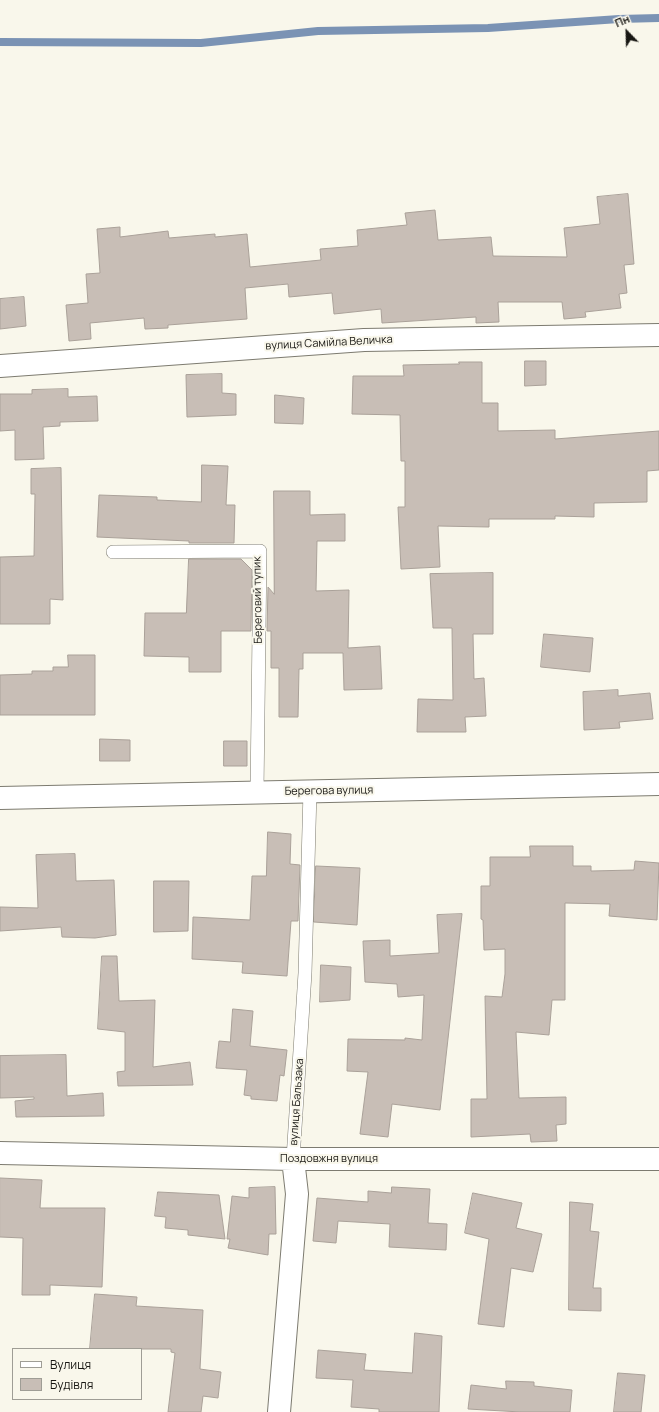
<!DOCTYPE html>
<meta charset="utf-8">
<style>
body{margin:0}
#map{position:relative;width:659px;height:1412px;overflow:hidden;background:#f9f7eb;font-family:Manrope,sans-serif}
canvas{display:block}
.legend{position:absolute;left:12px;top:1348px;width:130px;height:52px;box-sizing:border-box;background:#f9f7eb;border:1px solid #9f9d95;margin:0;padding:5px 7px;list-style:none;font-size:12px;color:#181713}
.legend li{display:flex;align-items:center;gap:8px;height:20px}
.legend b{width:20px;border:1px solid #9f9d95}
.north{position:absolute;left:607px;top:12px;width:40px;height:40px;-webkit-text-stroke:3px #f9f7eb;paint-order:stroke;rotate:337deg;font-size:11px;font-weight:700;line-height:16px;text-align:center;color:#181713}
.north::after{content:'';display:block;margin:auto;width:14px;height:18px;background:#181713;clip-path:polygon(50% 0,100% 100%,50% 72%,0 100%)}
</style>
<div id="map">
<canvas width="659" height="1412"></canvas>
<ul class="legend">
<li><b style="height:5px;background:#fff"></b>Вулиця</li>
<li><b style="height:11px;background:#c8beb6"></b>Будівля</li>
</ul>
<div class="north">Пн</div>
</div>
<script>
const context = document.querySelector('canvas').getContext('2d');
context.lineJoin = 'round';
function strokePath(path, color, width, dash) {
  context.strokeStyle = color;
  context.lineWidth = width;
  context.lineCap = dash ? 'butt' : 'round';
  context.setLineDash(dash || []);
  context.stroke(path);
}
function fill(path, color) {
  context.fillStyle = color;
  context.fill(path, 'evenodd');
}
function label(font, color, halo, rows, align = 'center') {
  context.font = font + ' Manrope,sans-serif';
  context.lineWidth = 4;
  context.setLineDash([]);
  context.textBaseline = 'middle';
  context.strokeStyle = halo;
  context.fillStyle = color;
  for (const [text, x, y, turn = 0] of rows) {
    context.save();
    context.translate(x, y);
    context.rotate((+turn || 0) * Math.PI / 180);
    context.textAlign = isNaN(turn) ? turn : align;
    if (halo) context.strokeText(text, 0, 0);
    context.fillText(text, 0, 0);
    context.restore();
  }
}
strokePath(new Path2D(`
 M 0,42 L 201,43 L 318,31 L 488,28 L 619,19 L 659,18`), '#7b93b4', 8);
const building = new Path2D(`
 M 628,194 L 634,264 L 624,265 L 627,293 L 619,294 L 621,308 L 585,312 L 586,317 L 564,319 L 562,302 L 498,302 L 499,322 L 476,323 L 476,317 L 382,323 L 381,309 L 334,314 L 332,293 L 289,297 L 288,284 L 245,288 L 247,319 L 168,325 L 168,328 L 145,329 L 144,318 L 90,323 L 91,339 L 69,341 L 66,305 L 88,303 L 86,274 L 100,273 L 97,229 L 120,227 L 120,237 L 168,231 L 169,238 L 215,234 L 215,237 L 247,234 L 250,267 L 321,260 L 320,249 L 358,246 L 357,230 L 407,225 L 405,213 L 435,210 L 438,240 L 491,237 L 493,256 L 567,257 L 564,228 L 600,224 L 597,197 Z
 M 24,297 L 26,326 L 0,329 L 0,299 Z
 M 525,361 L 546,361 L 546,385 L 525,386 Z
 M 459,362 L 482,362 L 482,403 L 498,403 L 498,431 L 555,430 L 555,439 L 659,431 L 659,470 L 647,471 L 647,502 L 594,503 L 594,517 L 555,516 L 555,519 L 489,519 L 489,527 L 438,526 L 440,567 L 401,569 L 398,507 L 405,507 L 405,461 L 401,461 L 400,415 L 352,414 L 353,376 L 404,376 L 403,365 L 459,364 Z
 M 222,374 L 222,393 L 236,394 L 236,415 L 187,417 L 186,375 Z
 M 68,389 L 68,397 L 97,396 L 98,421 L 60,422 L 60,426 L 43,427 L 44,459 L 15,460 L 15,430 L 0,431 L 0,394 L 32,394 L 32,390 Z
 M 275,395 L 304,398 L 303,424 L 275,423 Z
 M 202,465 L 228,466 L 226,505 L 235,505 L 234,543 L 189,543 L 189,541 L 97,537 L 99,495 L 157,497 L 157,500 L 201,502 Z
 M 61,468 L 63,600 L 50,599 L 50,624 L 0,624 L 0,557 L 34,556 L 35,494 L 31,494 L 31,469 Z
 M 274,491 L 310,491 L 310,515 L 345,514 L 345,541 L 317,541 L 316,591 L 349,590 L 348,648 L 380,646 L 382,689 L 344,690 L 343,653 L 303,653 L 303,669 L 299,669 L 298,717 L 279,717 L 279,668 L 271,668 L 271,631 L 267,631 L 268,587 L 274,594 Z
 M 189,559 L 241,559 L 252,570 L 251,631 L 221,631 L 221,672 L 189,672 L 189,657 L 144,656 L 145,613 L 186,613 Z
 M 493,573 L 493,634 L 473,634 L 474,679 L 484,678 L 486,716 L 465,717 L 466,732 L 417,732 L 418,699 L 453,700 L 452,628 L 433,628 L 430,574 Z
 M 544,634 L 593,638 L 590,672 L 541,667 Z
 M 68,655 L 95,655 L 95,715 L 0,715 L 0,675 L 32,674 L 32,671 L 53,671 L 53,667 L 68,667 Z
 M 618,690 L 618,696 L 650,693 L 653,719 L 619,722 L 620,728 L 584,730 L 583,692 Z
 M 100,739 L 130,740 L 130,761 L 100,761 Z
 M 224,741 L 247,741 L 247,766 L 224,766 Z
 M 268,832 L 291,834 L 290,864 L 300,865 L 298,921 L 291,921 L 287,976 L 242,973 L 243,962 L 192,959 L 193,917 L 250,920 L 252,876 L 266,876 Z
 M 530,846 L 573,846 L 573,866 L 591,866 L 591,871 L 634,870 L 635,861 L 659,863 L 657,920 L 609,916 L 610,904 L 565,903 L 565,1000 L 552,1000 L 549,1035 L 516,1032 L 519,1098 L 566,1097 L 566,1124 L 556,1125 L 557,1141 L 531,1142 L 530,1134 L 471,1137 L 471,1099 L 487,1099 L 485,996 L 502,997 L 505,974 L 505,949 L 484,950 L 483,920 L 481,919 L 481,886 L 490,886 L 490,857 L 530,857 Z
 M 75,854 L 76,881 L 114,880 L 116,935 L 95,938 L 62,937 L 61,927 L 0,931 L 0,907 L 38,908 L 36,855 Z
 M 316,866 L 360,868 L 357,925 L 314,922 Z
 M 154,881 L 189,881 L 188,931 L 154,932 Z
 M 462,914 L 440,1110 L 392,1104 L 388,1137 L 360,1134 L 368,1072 L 347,1071 L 348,1039 L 405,1040 L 405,1038 L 422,1040 L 424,995 L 398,997 L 397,984 L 365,982 L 363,941 L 390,940 L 390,956 L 439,953 L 437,915 Z
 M 102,956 L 117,956 L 119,1001 L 155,1000 L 153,1067 L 190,1062 L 193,1085 L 118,1086 L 117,1072 L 125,1071 L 125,1032 L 98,1029 Z
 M 321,965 L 351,967 L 350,1000 L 320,1002 Z
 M 233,1009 L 253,1011 L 250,1046 L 287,1050 L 284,1076 L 280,1075 L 277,1101 L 251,1099 L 251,1096 L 244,1095 L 247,1070 L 216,1068 L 219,1041 L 230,1042 Z
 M 66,1055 L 67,1096 L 103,1093 L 104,1116 L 16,1117 L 15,1101 L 34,1099 L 34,1097 L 0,1098 L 0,1056 Z
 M 0,1178 L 42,1180 L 40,1208 L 105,1208 L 102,1287 L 50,1285 L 50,1295 L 22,1295 L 23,1238 L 0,1237 Z
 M 275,1187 L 276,1234 L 269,1234 L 268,1255 L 228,1248 L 230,1239 L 227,1239 L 232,1196 L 249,1198 L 249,1188 Z
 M 392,1187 L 430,1189 L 428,1223 L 447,1224 L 446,1250 L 389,1247 L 390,1224 L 338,1221 L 336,1243 L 313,1241 L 317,1198 L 368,1202 L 368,1191 L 391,1193 Z
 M 158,1192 L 219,1195 L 225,1239 L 188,1235 L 188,1230 L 165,1228 L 166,1217 L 155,1216 Z
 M 473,1193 L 522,1203 L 516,1228 L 542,1234 L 533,1272 L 511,1268 L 504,1327 L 478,1324 L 489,1239 L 465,1233 Z
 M 570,1202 L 593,1204 L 590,1231 L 599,1232 L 593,1288 L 601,1288 L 601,1311 L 569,1310 Z
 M 95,1294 L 137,1297 L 136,1306 L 203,1310 L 200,1369 L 221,1372 L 218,1398 L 203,1396 L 201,1412 L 168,1412 L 175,1353 L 171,1352 L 171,1349 L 90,1349 Z
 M 415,1333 L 442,1336 L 439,1412 L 379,1412 L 379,1409 L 351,1407 L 353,1380 L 316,1378 L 318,1350 L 366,1354 L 364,1370 L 412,1373 Z
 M 618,1373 L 645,1375 L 641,1412 L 614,1412 Z
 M 506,1381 L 534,1382 L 534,1386 L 572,1390 L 570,1412 L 521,1412 L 468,1409 L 471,1385 L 506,1389 Z`);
fill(building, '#c8beb6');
strokePath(building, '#aaa199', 1);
const lane = new Path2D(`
 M 113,552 L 260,551 L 257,792
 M 293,1159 L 305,973 L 310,791`);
const street = new Path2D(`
 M 0,366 L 364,340 L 659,335
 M 0,1153 L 293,1159 L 659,1159
 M 279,1412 L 297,1194 L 293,1159`);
const secondary = new Path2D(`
 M 0,798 L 659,784`);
strokePath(lane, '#7d7b70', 14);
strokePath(street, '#7d7b70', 24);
strokePath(secondary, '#7d7b70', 24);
strokePath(lane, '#fff', 13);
strokePath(street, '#fff', 22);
strokePath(secondary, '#fff', 22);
label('11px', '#181713', '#f9f7eb', [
 ["вулиця Самійла Величка",329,343,-3],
 ["Береговий тупик",258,600,-91],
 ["Берегова вулиця",329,791,-1],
 ["вулиця Бальзака",297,1102,-86],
 ["Поздовжня вулиця",329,1159]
]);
</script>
